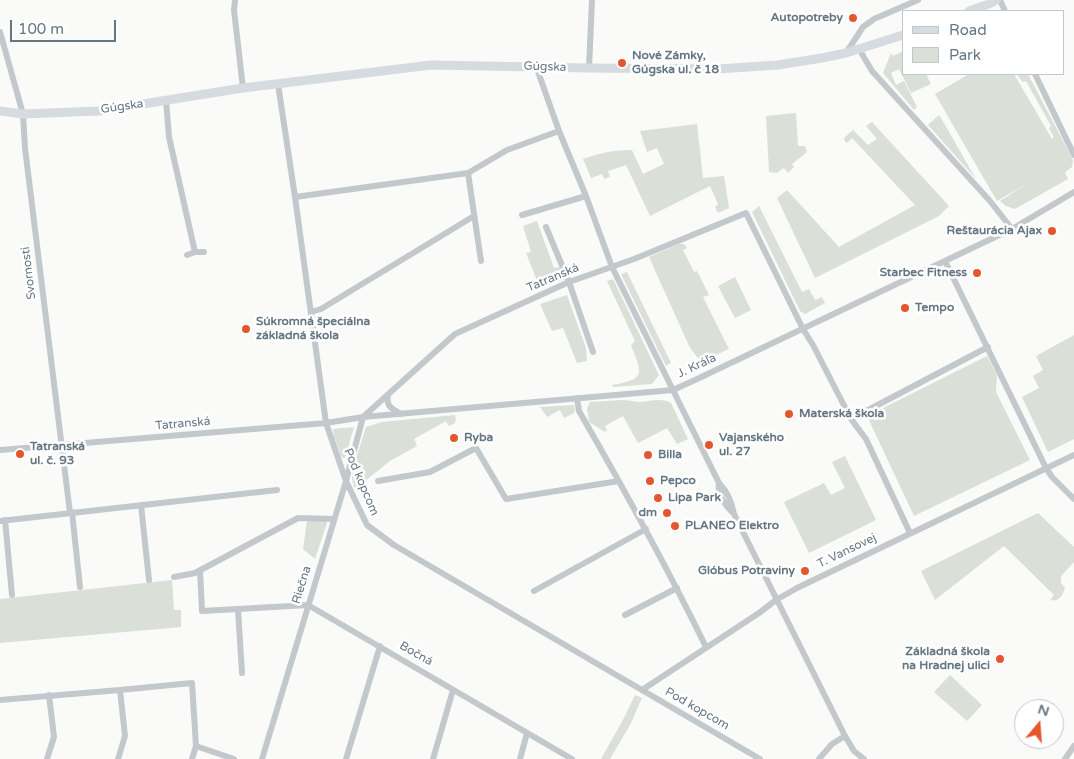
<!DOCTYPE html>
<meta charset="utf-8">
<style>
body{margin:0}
#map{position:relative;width:1074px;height:759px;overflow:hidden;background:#fafaf8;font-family:"Varela Round",sans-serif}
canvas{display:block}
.legend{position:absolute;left:902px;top:10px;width:162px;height:65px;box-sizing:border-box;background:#fff;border:1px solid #c1c8cd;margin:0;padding:6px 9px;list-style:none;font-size:15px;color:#657683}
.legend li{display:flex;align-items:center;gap:10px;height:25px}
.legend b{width:25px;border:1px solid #c1c8cd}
.north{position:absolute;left:1014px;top:699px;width:50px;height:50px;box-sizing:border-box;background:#fff;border:1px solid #c1c8cd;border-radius:50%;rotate:18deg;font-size:14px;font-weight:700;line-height:20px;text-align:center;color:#657683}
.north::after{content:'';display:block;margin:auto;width:18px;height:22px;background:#e4572e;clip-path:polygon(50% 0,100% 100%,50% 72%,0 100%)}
.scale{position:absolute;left:10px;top:20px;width:106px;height:22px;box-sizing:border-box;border:2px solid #657683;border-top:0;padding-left:6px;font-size:15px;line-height:18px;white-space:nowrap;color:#657683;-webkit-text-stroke:4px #fff;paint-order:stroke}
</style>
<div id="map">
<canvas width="1074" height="759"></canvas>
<ul class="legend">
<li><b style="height:6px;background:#d6dbdf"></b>Road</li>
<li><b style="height:14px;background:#dadfd7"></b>Park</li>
</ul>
<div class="north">N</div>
<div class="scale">100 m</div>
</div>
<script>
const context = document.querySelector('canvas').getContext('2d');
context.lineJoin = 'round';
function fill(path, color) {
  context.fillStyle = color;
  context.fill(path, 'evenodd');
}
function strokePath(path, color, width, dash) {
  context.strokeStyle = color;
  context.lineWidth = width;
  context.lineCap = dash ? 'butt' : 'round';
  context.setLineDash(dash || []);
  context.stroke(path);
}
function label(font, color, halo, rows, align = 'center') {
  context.font = font + ' "Varela Round",sans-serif';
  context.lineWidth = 5;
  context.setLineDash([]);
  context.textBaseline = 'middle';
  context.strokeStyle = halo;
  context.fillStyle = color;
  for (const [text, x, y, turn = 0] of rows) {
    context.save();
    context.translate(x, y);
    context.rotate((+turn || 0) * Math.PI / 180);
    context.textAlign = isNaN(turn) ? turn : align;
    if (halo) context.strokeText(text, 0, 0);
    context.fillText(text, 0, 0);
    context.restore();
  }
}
fill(new Path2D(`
 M 903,51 L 903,74 L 926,74 L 931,84 L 911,93 L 894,59 L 899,69 L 891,73 L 896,85 L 904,81 L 917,107 L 914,110 L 883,73 L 891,53 L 893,56 Z
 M 969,74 L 1014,74 L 1052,139 L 1054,137 L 1049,128 L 1051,126 L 1026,81 L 1022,82 L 1017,74 L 1028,74 L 1073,160 L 1072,167 L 1065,172 L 1068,179 L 1015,209 L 1006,206 L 1000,201 L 1031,181 L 997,201 L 935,94 Z
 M 796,113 L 798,146 L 805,146 L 807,152 L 792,164 L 794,167 L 788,173 L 784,168 L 777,173 L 769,172 L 766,116 Z
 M 939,115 L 941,118 L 976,179 L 928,125 Z
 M 872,122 L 949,206 L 939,216 L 815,278 L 777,198 L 787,190 L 839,247 L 915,205 L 852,138 L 847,143 L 844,140 L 845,137 L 853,130 L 868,145 L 877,139 L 866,126 Z
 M 697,124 L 703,178 L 724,176 L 729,208 L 718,213 L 715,207 L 718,204 L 710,186 L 650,216 L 626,165 L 608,171 L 610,177 L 604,179 L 602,174 L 591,178 L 583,159 C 600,153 613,150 632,150 L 643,174 L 664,164 L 657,148 L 647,152 L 640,131 Z
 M 759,206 L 802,292 L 809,289 L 815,300 L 822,297 L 825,303 L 805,314 L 800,311 L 752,212 Z
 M 537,221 L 554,268 L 560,267 L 564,277 L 564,280 L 540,288 L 526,253 L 531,252 L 523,226 Z
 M 679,244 L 684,244 L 687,248 L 683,250 L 694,272 L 697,271 L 709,295 L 703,297 L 729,349 L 705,360 L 698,358 L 690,348 L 649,257 Z
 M 627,272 L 671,363 L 666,366 L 621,274 Z
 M 735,277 L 751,310 L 735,318 L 718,286 Z
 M 613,279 L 659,375 L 652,384 L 613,387 L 612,385 C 647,379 642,374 631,345 L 635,341 L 607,281 Z
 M 567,295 L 586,348 L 587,361 L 577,363 L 563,328 L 552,331 L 540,304 Z
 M 1074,335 L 1074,439 L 1048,452 L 1022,397 L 1039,388 L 1033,376 L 1043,370 L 1036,356 Z
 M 987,356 L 997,375 L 996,392 L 1030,460 L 914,516 L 867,416 Z
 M 622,400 C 627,400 633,401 638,402 C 649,402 661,397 671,403 L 688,439 L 677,444 L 667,428 L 638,443 L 623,416 L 605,426 L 607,430 L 605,432 L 589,422 L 587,409 L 590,402 Z
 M 574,405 L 575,410 L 574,413 L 564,418 L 560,410 L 547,417 L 540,407 Z
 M 455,415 L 456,419 L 455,423 L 449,426 L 446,421 L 414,439 L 417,446 L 390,461 L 355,489 L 352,479 L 352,471 L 366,427 L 382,422 Z
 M 354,427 L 345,458 L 343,458 L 341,456 L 334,436 L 333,429 Z
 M 845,456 L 876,520 L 809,553 L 784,502 L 824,483 L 831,495 L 845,488 L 832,462 Z
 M 1038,513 L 1074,547 L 1074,562 L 1061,576 L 1061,583 L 1065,588 C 1063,596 1058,602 1050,600 L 1054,595 L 1004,546 L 935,600 L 921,571 Z
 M 307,521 L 325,521 L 327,523 L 315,559 L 303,549 Z
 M 172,580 L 174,610 L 181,610 L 181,627 L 0,643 L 0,599 Z
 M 950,675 L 982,705 L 967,721 L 934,692 Z
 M 635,695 L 642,698 L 630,725 L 610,759 L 601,759 L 624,718 Z`), '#dadfd7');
strokePath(new Path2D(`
 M 235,0 L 234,10 L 243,88
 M 1000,0 L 1005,11
 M 0,32 L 23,114 L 25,148 L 70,513
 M 859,49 L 872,71 L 990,201 L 1012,229
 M 846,53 L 863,27 L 874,19 L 918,0
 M 536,66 L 559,131 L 586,196 L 612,267 L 719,483 C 727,491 732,503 734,514 L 845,736 L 854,751 L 864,759
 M 589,68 L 592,0
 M 1035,74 L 1074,155
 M 278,84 L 295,197 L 326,423 L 346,481 L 367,525 L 394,545 L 760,759
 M 166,100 L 169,137 L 195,252
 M 468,173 L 481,261
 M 295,197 L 468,173 L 507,150 L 559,131
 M 522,215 L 586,196
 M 546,227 L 569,282 L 593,352
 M 187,255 L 195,252 L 204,252
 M 945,261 L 1046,468 L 1052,477 L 1074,499
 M 311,312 L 321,309 L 474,216
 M 388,395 C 386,407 391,408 401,414
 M 577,398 L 579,411 C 624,489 667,567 706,647
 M 363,417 L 455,334 L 569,282 L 634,259 L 746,213 L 803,329 L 813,345 L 851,419 L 866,439 L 910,533
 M 851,419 L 988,347
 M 0,450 L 326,423 L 363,417 L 673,390 L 695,380 L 1012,229 L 1074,192
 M 378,481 L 430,472 L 476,448 L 506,499 L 619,481
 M 719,483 C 717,494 726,507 734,514
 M 141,505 L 149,580
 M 72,512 L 80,587
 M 5,520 L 12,595
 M 0,521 L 277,490
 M 200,571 L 202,611 L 238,609
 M 174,577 L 195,573 L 298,518 L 334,519
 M 534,591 L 646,529
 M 625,615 L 677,588
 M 242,673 L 238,609 L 308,605 L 572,759
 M 642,690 L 759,613 L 776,600 L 797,588 L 1074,455
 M 0,700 L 120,690 L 192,683 L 196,746 L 192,759
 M 196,746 L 234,759
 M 47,759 L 54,737 L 49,695
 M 118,759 L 125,736 L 120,690
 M 262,759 L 346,481 L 363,417
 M 346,759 L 380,646
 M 433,759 L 453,690
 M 520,759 L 527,733
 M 819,759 L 832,744 L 845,736
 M 1065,759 L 1074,746`), '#c3c8cc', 6);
strokePath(new Path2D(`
 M 969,11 L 989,4 L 996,0
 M 0,111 L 23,114 L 99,111 L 243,88 L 431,65 L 589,68 L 718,69 L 778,65 L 822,58 L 846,53 L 903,35`), '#d6dbdf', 9);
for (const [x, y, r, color] of [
 [853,18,5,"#e4572e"],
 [622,63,5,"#e4572e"],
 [1052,231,5,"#e4572e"],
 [977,273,5,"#e4572e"],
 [905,308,5,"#e4572e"],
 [246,329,5,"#e4572e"],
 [789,414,5,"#e4572e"],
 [454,438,5,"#e4572e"],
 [709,445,5,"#e4572e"],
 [20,454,5,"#e4572e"],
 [648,455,5,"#e4572e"],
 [650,481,5,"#e4572e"],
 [658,498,5,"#e4572e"],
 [667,513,5,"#e4572e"],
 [675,526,5,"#e4572e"],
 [805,571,5,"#e4572e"],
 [1000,659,5,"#e4572e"]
]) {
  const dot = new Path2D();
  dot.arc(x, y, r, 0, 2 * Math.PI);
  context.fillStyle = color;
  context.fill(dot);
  strokePath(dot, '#fff', 2);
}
label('bold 12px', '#657683', '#fff', [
 ["Autopotreby",843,18,"right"],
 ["Nové Zámky,",632,56],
 ["Gúgska ul. č 18",632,70],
 ["Reštaurácia Ajax",1042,231,"right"],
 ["Starbec Fitness",967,273,"right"],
 ["Tempo",915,308],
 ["Súkromná špeciálna",256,322],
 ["základná škola",256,336],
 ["Materská škola",799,414],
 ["Ryba",464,438],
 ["Vajanského",719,438],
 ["ul. 27",719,452],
 ["Tatranská",30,447],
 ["ul. č. 93",30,461],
 ["Billa",658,455],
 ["Pepco",660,481],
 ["Lipa Park",668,498],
 ["dm",657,513,"right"],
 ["PLANEO Elektro",685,526],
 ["Glóbus Potraviny",795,571,"right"],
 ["Základná škola",990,652,"right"],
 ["na Hradnej ulici",990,666,"right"]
], 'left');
label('12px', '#657683', '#fff', [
 ["Gúgska",545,67,2],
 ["Gúgska",122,107,-8],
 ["Svornosti",29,273,-97],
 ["Tatranská",553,278,-23],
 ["J. Kráľa",697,366,-25],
 ["Tatranská",183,424,-5],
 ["Pod kopcom",361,482,67],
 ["T. Vansovej",847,551,-26],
 ["Riečna",302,585,-73],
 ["Bočná",416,654,30],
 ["Pod kopcom",697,709,30]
]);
</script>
